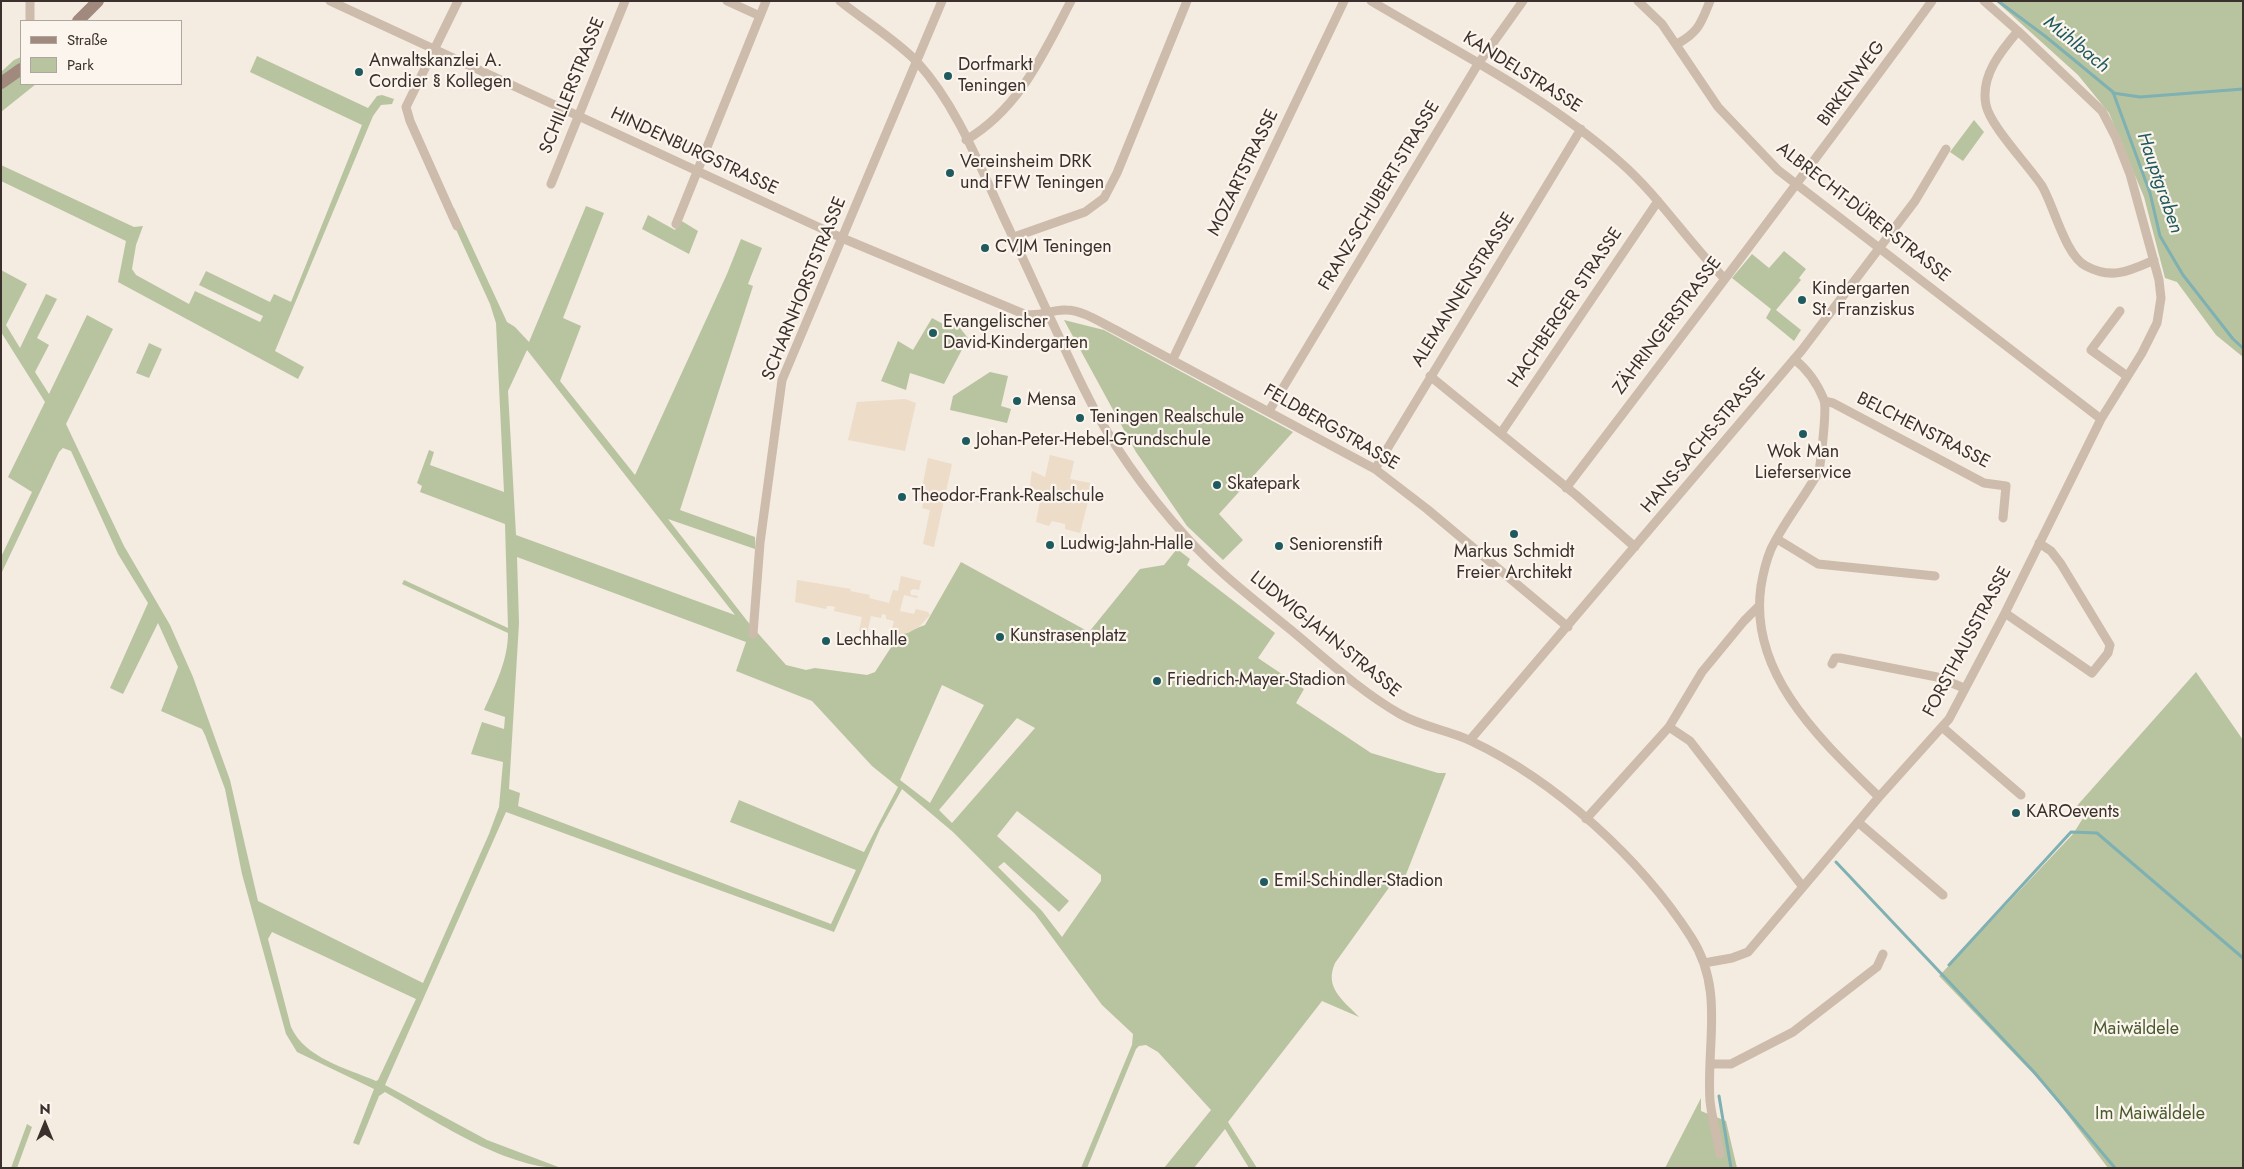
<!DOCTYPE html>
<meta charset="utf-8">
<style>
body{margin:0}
#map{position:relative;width:2244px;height:1169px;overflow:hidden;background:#f4ebe1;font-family:Jost,sans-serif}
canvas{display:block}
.frame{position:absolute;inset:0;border:2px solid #3b302b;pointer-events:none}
.legend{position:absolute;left:20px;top:20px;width:162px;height:65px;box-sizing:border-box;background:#fbf5ee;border:1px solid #aea6a0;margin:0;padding:6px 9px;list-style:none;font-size:15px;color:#3b302b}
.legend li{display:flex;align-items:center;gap:10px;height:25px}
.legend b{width:25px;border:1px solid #aea6a0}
.north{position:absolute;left:20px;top:1099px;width:50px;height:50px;-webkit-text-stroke:4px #fbf5ee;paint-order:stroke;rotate:0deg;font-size:14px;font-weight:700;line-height:20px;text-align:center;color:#3b302b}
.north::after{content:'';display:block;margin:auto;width:18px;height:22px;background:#3b302b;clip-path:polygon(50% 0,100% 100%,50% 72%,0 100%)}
</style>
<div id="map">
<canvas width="2244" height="1169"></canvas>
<div class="frame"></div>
<ul class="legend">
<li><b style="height:6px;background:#a18a7d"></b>Straße</li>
<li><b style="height:14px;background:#b8c4a0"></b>Park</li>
</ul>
<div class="north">N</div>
</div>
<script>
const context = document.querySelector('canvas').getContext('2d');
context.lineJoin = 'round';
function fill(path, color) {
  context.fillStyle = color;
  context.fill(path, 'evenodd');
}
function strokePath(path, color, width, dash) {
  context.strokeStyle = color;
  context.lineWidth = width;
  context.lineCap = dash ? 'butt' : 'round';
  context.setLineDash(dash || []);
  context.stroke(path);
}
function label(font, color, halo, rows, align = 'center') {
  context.font = font + ' Jost,sans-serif';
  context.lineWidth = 4.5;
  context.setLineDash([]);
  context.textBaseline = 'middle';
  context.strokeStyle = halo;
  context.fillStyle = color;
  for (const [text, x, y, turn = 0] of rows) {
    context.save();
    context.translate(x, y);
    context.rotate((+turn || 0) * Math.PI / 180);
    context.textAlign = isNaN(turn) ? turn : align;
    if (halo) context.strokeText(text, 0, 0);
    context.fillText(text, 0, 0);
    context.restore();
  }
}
fill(new Path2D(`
 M 1996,1 L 2243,1 L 2243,357 L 2216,335 L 2177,282 L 2165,278 L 2144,197 L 2109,113 L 2078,75 Z
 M 257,56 L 368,108 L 377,96 L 382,95 L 394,99 L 392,104 L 381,105 L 373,116 L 275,351 L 304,367 L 298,379 L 118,282 L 126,241 L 1,181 L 1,165 L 134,227 L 143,226 L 136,245 L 132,269 L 136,275 L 189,304 L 195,291 L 260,322 L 263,316 L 199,285 L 206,271 L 270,302 L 274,294 L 291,302 L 362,125 L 250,72 Z
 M 21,57 L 21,84 L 36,84 L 1,112 L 1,72 L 14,60 Z
 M 1974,120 L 1984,132 L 1963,161 L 1950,152 Z
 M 586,206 L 604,213 L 563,318 L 581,326 L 560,381 L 635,475 L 727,274 L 741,239 L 762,248 L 748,284 L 753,286 L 680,510 L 755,537 L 755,549 L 668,519 L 748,622 L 778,656 L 786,665 L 806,670 L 815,668 L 867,675 L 875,672 L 899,635 L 925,625 L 961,562 L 1089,632 L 1140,569 L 1164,565 L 1177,549 L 1190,559 L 1187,565 L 1275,633 L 1258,658 L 1304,689 L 1296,703 L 1371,753 L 1438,773 L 1446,773 L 1405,877 L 1398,875 L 1335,963 C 1324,988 1343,1000 1359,1017 L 1322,1001 L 1228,1122 L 1257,1168 L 1249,1168 L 1225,1129 L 1194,1168 L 1164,1168 L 1211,1110 L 1158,1052 L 1146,1045 L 1139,1046 L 1136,1049 L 1087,1168 L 1081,1168 L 1132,1045 L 1133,1034 L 1102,1005 L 1035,914 L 953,832 L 902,789 L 880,829 L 834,932 L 506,812 L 385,1085 L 487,1140 L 561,1168 C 504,1168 434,1120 385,1092 L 379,1096 L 359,1145 L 353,1143 L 374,1089 L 297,1052 L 286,1034 L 242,874 L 225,789 L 205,735 L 202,729 L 161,711 L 178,667 L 158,623 L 123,694 L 110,688 L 148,603 L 118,554 L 71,451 L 63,448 L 59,452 L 1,574 L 1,557 L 32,492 L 8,477 L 45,402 L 1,332 L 1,270 L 27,284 L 6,325 L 20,348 L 46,294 L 57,299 L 37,338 L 49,345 L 35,372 L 49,394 L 87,315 L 113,329 L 66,424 L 124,546 L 170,625 L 193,677 L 230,780 L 258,901 L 423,983 L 489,834 L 499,807 L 503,762 L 471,754 L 482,722 L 504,729 L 505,717 L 484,710 C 495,685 508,661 508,633 L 402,584 L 404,580 L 508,628 L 505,524 L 420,492 L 422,486 L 417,483 L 429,450 L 434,452 L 430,465 L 504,492 L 496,323 L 490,304 L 448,212 L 454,208 L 507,322 L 515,327 L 529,342 ZM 527,350 L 735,615 L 516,535 L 508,391 ZM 517,557 L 746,642 L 736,671 L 812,701 L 872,766 L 898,787 L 864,852 L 739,800 L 730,822 L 856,870 L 831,924 L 518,806 L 520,793 L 509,789 L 519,623 ZM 942,685 L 984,705 L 930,803 L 900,780 ZM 1017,718 L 1035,728 L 952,823 L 939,810 ZM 1017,811 L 1101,875 L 1101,881 L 1062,937 L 1042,911 L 998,867 L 1004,862 L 1059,912 L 1069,901 L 997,836 ZM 272,932 L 416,999 L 378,1080 L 376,1081 C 346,1068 305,1058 291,1027 L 268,939 Z
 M 648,215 L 675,230 L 680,220 L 698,231 L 689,254 L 642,229 Z
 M 1784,251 L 1806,269 L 1799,278 L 1801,280 L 1776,310 L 1801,330 L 1794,341 L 1766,318 L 1771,309 L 1732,278 L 1752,254 L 1769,268 Z
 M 932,318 L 945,325 L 947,323 L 952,326 L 954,324 L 960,328 L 968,338 L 944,384 L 910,373 L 906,390 L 881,381 L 898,341 L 913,350 Z
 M 1064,320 L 1104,330 L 1293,432 L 1219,514 L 1243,540 L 1223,560 L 1187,526 L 1136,452 Z
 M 149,343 L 162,349 L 149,378 L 136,373 Z
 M 990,372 L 1008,376 L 1001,406 L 1011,409 L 1007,423 L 950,410 L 953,396 Z
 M 2196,672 L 2243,740 L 2243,1168 L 2108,1168 L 2048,1089 L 1939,976 L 2073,834 L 2085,815 L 2075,808 Z
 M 1701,1098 L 1701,1111 L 1726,1121 L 1737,1168 L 1665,1168 Z
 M 27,1124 L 32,1127 L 17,1168 L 11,1168 Z`), '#b8c4a0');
fill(new Path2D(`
 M 905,399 L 916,403 L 905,451 L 848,440 L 857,402 Z
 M 1050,455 L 1074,461 L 1070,479 L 1090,483 L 1090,494 L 1080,533 L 1065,529 L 1065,524 L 1052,521 L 1049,526 L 1036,522 L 1042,491 L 1030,488 L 1031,477 L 1032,471 L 1045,477 Z
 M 928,458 L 952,464 L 934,547 L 923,544 L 930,510 L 922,508 L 924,499 L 920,498 Z
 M 901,576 L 921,581 L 919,590 L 913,589 L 910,591 L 911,595 L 918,596 L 917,598 L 904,595 L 900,611 L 914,614 L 916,609 L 928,612 L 930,615 L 919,627 L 908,633 L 890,637 L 894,621 L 886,619 L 886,615 L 882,614 L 881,618 L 871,616 L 867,633 L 859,631 L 862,617 L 834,611 L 835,607 L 831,606 L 827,606 L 826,609 L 795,602 L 797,580 L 851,589 L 850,591 L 870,595 L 869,598 L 889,603 L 893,590 L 898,591 Z`), '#ecdcc8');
strokePath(new Path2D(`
 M 1998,1 L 2045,36 L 2113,92 L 2150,193 L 2160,236 L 2183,275 L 2233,339 L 2243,348
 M 2113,93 L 2140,97 L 2243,89
 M 1836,862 L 2034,1072 L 2115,1168
 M 1949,965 L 2071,832 L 2097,833 L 2243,958
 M 1719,1096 L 1731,1168`), '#7fb0b2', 3);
strokePath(new Path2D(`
 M 330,1 L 842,238 L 1024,314 C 1040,318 1051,309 1066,310 C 1082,310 1100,322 1114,329 L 1375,469 L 1427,509 L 1568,627
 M 727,1 L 760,16
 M 840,1 C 862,19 899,42 918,63 C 956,105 979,164 1003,216 C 1030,273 1056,332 1084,389 C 1110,443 1148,495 1188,539 C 1219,573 1256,601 1291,630 C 1326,659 1360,691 1400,714 C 1422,727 1448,730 1471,741 C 1556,781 1641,859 1691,937 C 1725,990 1706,1043 1710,1101 C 1712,1119 1717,1136 1720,1154
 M 1371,1 C 1455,51 1546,96 1620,162 C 1659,196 1687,241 1724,278
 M 1638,1 L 1662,24 L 1718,107 L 1778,170 L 2101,419
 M 30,21 L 30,1
 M 2018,31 C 2001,51 1980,76 1986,105 C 1990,126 2030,167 2042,186 C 2054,206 2065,255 2086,266 C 2112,280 2129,271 2154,260
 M 1677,44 C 1699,32 1701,23 1710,1
 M 966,140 C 1020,108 1043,54 1071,1
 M 551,184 L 625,1
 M 676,224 L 766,1
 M 457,226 L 410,121 L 406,107 L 458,1
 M 1014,237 L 1085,212 L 1104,198 L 1117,173 L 1187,1
 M 2120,311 L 2091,350 L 2127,376
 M 1173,359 L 1344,1
 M 1794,359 C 1807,369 1818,385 1824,400 C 1827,410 1821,459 1819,471 C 1804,498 1784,522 1771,549 C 1766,561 1763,574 1761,586 C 1748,674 1822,741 1879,797
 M 1430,376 L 1576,495 L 1635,547
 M 1824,401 L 1833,403 L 1984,483 L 2006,486 L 2003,518
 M 1269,411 L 1478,64 L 1523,1
 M 1501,433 L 1658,201
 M 1375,469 L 1581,129
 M 1566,488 C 1689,327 1812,165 1932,1
 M 1777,539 L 1818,564 L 1935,576
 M 2005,613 L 2092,673 L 2108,653 L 2110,645 L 2061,564 L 2051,551 L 2039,543
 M 753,634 L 760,543 L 782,380 L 942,1
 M 1832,664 L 1835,658 L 1840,658 L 1937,677 L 1964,688
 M 1669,727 L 1690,741 L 1803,887
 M 1942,727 L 2021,795
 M 1470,740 L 1802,350 L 1915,201 L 1946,149
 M 1586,819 L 1669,727 L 1702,672 L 1744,621 L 1758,607
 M 1859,823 L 1943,895
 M 1704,963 L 1732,958 L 1748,952 L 1879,797 L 1949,719 L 2005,613 L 2101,419 L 2142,353 L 2157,323 L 2161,298 L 2159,280 L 2130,174 L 2116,138 L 2102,111 L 2018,31 L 1984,1
 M 1711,1064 L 1731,1064 L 1793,1032 L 1877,967 L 1883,954`), '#cdbbac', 9);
strokePath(new Path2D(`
 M 78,21 L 98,1
 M 1,83 L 21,69`), '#a18a7d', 12);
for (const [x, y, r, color] of [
 [359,72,5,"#1f5a5e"],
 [948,76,5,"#1f5a5e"],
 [950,173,5,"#1f5a5e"],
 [985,248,5,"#1f5a5e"],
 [1802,300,5,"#1f5a5e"],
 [933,333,5,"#1f5a5e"],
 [1017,401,5,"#1f5a5e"],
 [1080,418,5,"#1f5a5e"],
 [1803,434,5,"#1f5a5e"],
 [966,441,5,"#1f5a5e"],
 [1217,485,5,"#1f5a5e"],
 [902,497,5,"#1f5a5e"],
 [1514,534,5,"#1f5a5e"],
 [1050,545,5,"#1f5a5e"],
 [1279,546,5,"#1f5a5e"],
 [1000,637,5,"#1f5a5e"],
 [826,641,5,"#1f5a5e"],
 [1157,681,5,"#1f5a5e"],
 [2016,813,5,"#1f5a5e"],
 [1264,882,5,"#1f5a5e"]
]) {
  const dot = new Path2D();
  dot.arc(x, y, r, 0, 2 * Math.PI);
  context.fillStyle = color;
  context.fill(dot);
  strokePath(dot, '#fbf5ee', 2);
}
label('18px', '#3b302b', '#fbf5ee', [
 ["Anwaltskanzlei A.",369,62],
 ["Cordier § Kollegen",369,83],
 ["Dorfmarkt",958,66],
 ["Teningen",958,87],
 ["Vereinsheim DRK",960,163],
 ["und FFW Teningen",960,184],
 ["CVJM Teningen",995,248],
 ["Kindergarten",1812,290],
 ["St. Franziskus",1812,311],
 ["Evangelischer",943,323],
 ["David-Kindergarten",943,344],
 ["Mensa",1027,401],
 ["Teningen Realschule",1090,418],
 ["Johan-Peter-Hebel-Grundschule",976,441],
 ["Wok Man",1803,453,"center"],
 ["Lieferservice",1803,474,"center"],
 ["Skatepark",1227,485],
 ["Theodor-Frank-Realschule",912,497],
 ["Ludwig-Jahn-Halle",1060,545],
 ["Seniorenstift",1289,546],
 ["Markus Schmidt",1514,553,"center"],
 ["Freier Architekt",1514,574,"center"],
 ["Kunstrasenplatz",1010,637],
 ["Lechhalle",836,641],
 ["Friedrich-Mayer-Stadion",1167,681],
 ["KAROevents",2026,813],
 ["Emil-Schindler-Stadion",1274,882]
], 'left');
label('18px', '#3b302b', '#fbf5ee', [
 ["KANDELSTRASSE",1522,73,32],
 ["BIRKENWEG",1852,84,-54],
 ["SCHILLERSTRASSE",573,86,-68],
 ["HINDENBURGSTRASSE",694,152,25],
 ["MOZARTSTRASSE",1244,173,-64],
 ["FRANZ-SCHUBERT-STRASSE",1380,196,-59],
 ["ALBRECHT-DÜRER-STRASSE",1863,213,38],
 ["SCHARNHORSTSTRASSE",805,289,-68],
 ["ALEMANNENSTRASSE",1464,290,-58],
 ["HACHBERGER STRASSE",1566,308,-56],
 ["ZÄHRINGERSTRASSE",1668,326,-53],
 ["FELDBERGSTRASSE",1331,428,30],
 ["BELCHENSTRASSE",1923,431,27],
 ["HANS-SACHS-STRASSE",1704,441,-50],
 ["LUDWIG-JAHN-STRASSE",1325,635,39],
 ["FORSTHAUSSTRASSE",1968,642,-62]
]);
label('18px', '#4a5a2e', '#fbf5ee', [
 ["Maiwäldele",2136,1030],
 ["Im Maiwäldele",2150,1115]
]);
label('italic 19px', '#1f5a5e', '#fbf5ee', [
 ["Mühlbach",2076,45,39],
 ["Hauptgraben",2159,183,71]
]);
</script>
